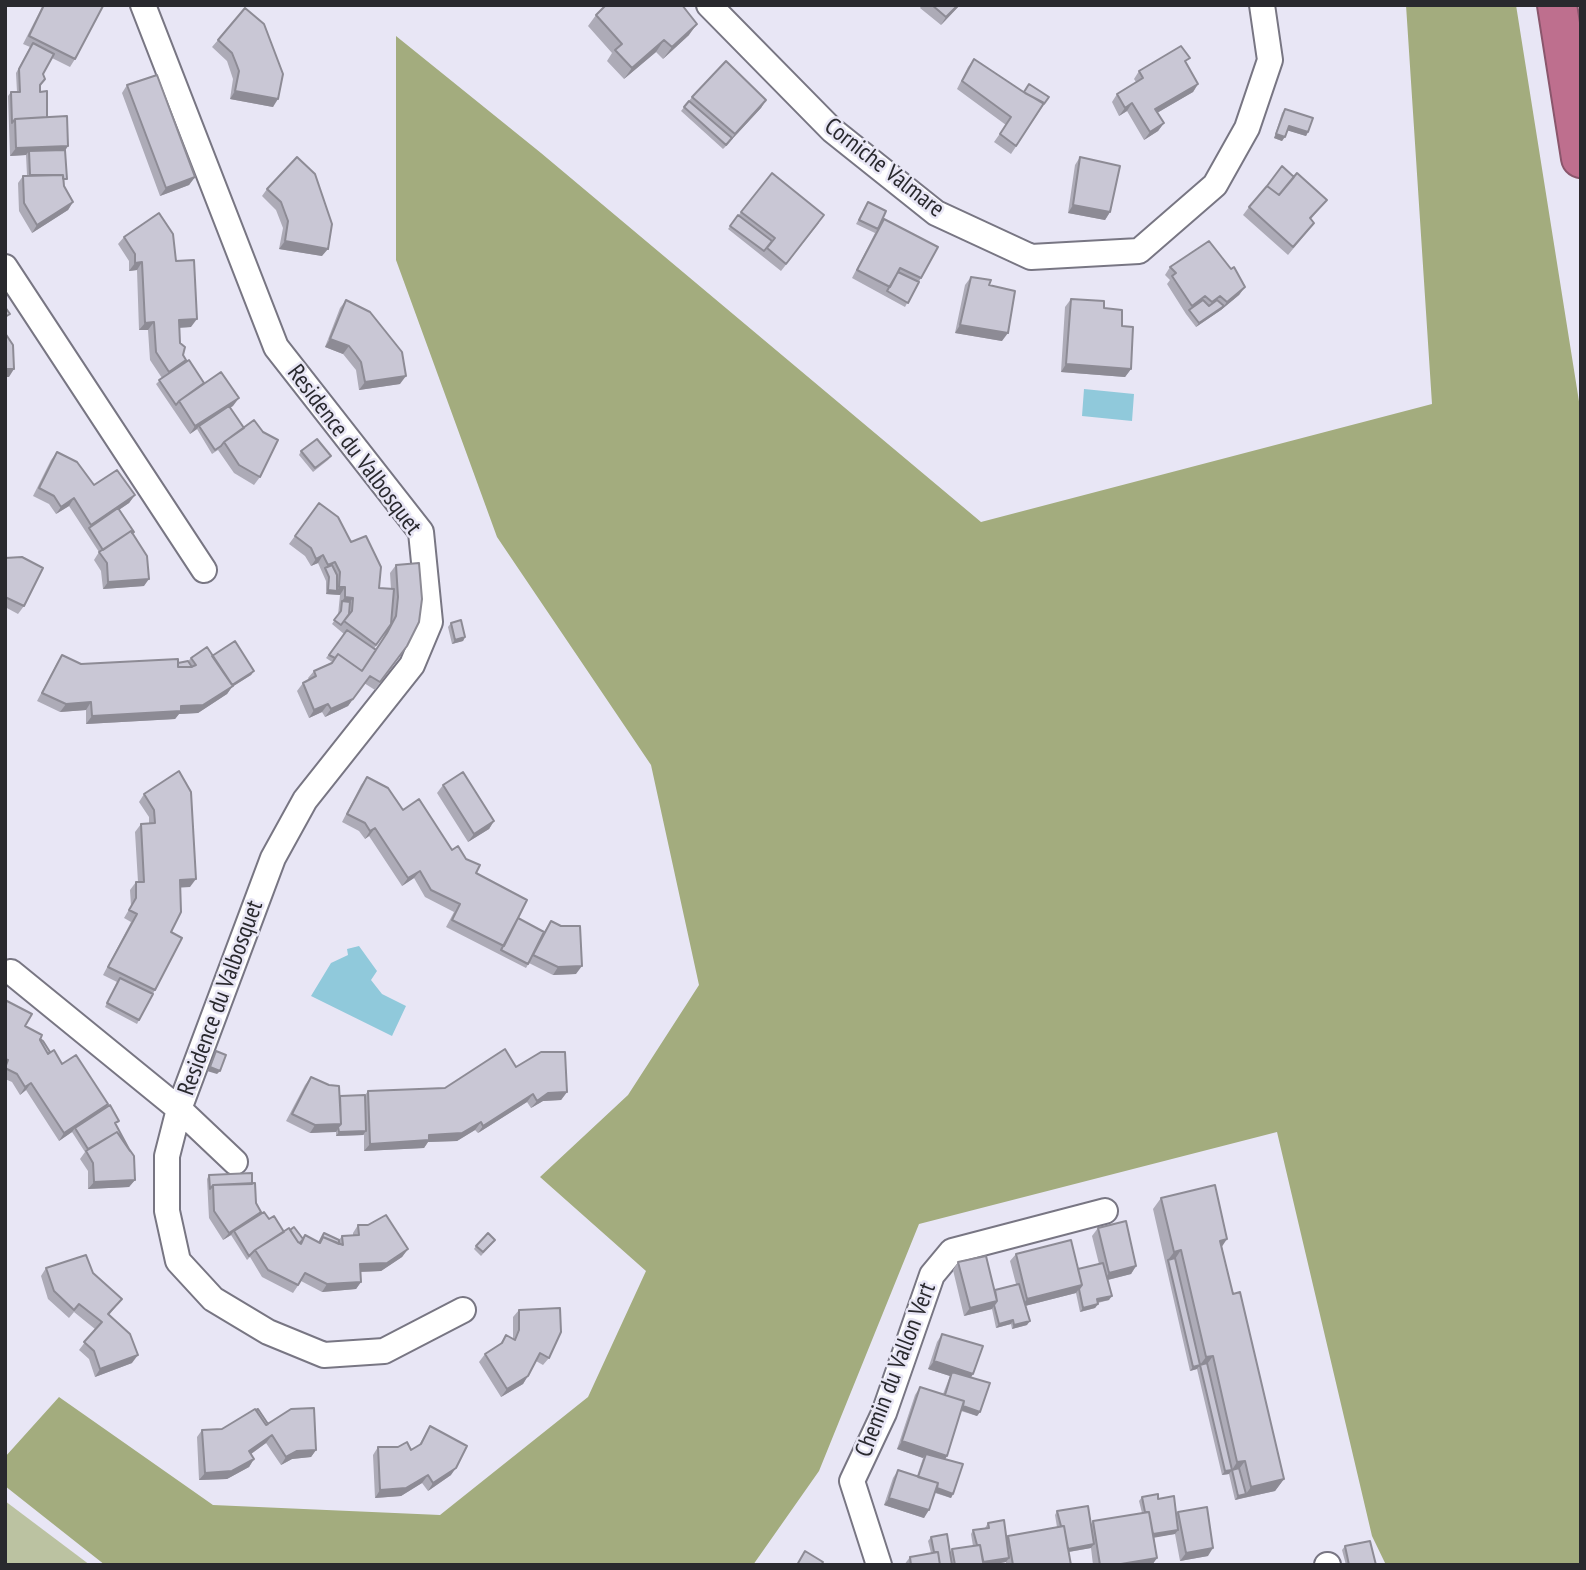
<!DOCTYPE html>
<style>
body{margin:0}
#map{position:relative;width:1586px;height:1570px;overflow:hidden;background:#e8e6f5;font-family:"PT Sans Narrow",sans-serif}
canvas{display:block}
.frame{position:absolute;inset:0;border:7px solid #29292e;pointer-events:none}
</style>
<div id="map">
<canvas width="1586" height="1570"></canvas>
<div class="frame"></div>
</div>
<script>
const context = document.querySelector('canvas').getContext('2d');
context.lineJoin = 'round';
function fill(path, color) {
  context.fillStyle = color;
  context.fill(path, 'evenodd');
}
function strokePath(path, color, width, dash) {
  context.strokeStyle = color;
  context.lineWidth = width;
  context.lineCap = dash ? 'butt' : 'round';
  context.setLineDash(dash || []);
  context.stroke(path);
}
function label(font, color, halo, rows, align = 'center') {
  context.font = font + ' "PT Sans Narrow",sans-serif';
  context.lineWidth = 5;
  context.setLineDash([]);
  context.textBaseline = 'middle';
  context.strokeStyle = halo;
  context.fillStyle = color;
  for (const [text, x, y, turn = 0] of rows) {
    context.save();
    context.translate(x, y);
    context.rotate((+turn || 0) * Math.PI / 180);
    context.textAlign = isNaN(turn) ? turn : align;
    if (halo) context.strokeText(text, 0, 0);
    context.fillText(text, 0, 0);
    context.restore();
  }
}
fill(new Path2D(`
 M 5,1501 L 90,1565 L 5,1565 Z`), '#bbc2a1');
fill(new Path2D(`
 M 1406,5 L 1516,5 L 1581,414 L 1581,1565 L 1386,1565 L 1372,1536 L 1277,1132 L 919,1224 L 819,1471 L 753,1565 L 105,1565 L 5,1486 L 5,1457 L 59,1397 L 213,1505 L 440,1515 L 588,1397 L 646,1271 L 540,1177 L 628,1095 L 699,985 L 651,765 L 497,537 L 396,260 L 396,36 L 541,153 L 981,522 L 1432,404 Z`), '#a3ac7e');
fill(new Path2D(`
 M 1084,389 L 1134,394 L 1132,421 L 1082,416 Z
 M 359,946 L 377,971 L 371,980 L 382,994 L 406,1006 L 392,1036 L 311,996 L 331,963 L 348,955 L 347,949 Z`), '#90c9db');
const street = new Path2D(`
 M 143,5 L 276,347 L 421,532 L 430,622 L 412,665 L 305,800 L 273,858 L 179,1109 L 167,1156 L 167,1211 L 178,1261 L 213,1299 L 268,1332 L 324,1355 L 384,1351 L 463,1310
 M 709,5 L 832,130 L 936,213 L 1031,257 L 1139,251 L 1215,185 L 1247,128 L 1270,60 L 1262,5
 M 5,267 L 204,570
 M 11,972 L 179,1109 L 235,1162
 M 879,1565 L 852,1481 L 884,1413 L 932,1275 L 952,1251 L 1105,1211
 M 1327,1565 L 1328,1565`);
const highway = new Path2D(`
 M 1557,5 L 1581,158`);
strokePath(street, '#787683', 28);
strokePath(highway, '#8a566c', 42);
strokePath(street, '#fff', 24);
strokePath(highway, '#be6f8e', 38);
fill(new Path2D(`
 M 43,5 L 101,5 L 75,59 L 70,67 L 52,58 L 43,74 L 40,86 L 40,92 L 47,117 L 65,150 L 64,186 L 73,202 L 68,210 L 32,233 L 19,211 L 18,183 L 23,176 L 27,175 L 26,155 L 10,156 L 8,96 L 11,92 L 17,92 L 16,73 L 30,47 L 23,44 Z
 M 922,5 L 960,5 L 941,25 L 920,8 Z
 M 596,15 L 689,35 L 663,59 L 656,52 L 624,79 L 607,61 L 612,53 L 588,26 Z
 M 218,40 L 283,74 L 273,107 L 230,99 L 233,79 L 227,61 L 212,47 Z
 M 974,59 L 1024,92 L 1029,84 L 1049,97 L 1011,154 L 994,142 L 1006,125 L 957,89 L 968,67 Z
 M 1186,64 L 1198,84 L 1193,92 L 1157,113 L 1164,123 L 1158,131 L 1144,140 L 1127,111 L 1119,116 L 1112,102 L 1117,94 L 1136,82 L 1134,79 L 1139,71 Z
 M 127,85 L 195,177 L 189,185 L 160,196 L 122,93 Z
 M 692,97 L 766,100 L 761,108 L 723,149 L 681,111 Z
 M 1285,109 L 1308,132 L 1306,136 L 1287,130 L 1282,141 L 1274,138 L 1282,113 Z
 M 297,157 L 322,256 L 279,249 L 283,228 L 276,210 L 262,196 L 267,189 Z
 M 1080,157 L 1110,212 L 1105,220 L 1068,213 L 1075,165 Z
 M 1294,177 L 1327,200 L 1311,219 L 1308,231 L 1288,255 L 1243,215 L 1249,207 Z
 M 868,202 L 921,278 L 905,307 L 852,278 L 875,233 L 856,224 Z
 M 741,212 L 819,223 L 781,271 L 728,229 Z
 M 124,237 L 176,261 L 191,327 L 179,328 L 180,343 L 183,355 L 186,360 L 184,364 L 204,383 L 233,406 L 230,407 L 260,477 L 254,485 L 234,473 L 218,450 L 212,454 L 197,429 L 190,434 L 156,384 L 162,378 L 150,360 L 148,330 L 139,330 L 137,270 L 129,271 L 129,261 L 118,244 Z
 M 1170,267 L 1245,287 L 1239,295 L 1221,310 L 1196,327 L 1186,314 L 1167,284 L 1170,280 L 1165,275 Z
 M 971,277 L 989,285 L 1002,341 L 955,333 L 965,285 Z
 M 1071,299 L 1104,308 L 1122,326 L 1131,369 L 1125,377 L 1061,372 L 1065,307 Z
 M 346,300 L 400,384 L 359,390 L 356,370 L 343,354 L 325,347 L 340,308 Z
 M 301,451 L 331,456 L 328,460 L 313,472 L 299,455 Z
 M 57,452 L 94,485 L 135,495 L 129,503 L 119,510 L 133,533 L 144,586 L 103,589 L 101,571 L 94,560 L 99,552 L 69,506 L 56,514 L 49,504 L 33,496 L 51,460 Z
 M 319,503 L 351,542 L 379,588 L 391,589 L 390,573 L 396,565 L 407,646 L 375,690 L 364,683 L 348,706 L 325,717 L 322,712 L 309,718 L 297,691 L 303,683 L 309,680 L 308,678 L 314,671 L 332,662 L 326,658 L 344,634 L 332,624 L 338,615 L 340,595 L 326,594 L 326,581 L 318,563 L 311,566 L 305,556 L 289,544 ZM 389,626 L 382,641 L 376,650 L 374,649 Z
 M 5,558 L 24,606 L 18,614 L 5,607 Z
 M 451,623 L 465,637 L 463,641 L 452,644 L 448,627 Z
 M 62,655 L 81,664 L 178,663 L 188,661 L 191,658 L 212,656 L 254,671 L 251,675 L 232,687 L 227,694 L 198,713 L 179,714 L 175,719 L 86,724 L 86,710 L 60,712 L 37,701 L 57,663 Z
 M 179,771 L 190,887 L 180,887 L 171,932 L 155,990 L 137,1024 L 105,1007 L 117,982 L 103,975 L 131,922 L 124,918 L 131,906 L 130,890 L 136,882 L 138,882 L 135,832 L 141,824 L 149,824 L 149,817 L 139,802 L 144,794 Z
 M 367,777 L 403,810 L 452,850 L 476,873 L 518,918 L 544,932 L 551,921 L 576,974 L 553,975 L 529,963 L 526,968 L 446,927 L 454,912 L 425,897 L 414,878 L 402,886 L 369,836 L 365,839 L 359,831 L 342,822 L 361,785 Z
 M 443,785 L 494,821 L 489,829 L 468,842 L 437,793 Z
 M 5,1000 L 25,1026 L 40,1039 L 50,1052 L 105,1109 L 115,1125 L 135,1180 L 129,1187 L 88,1189 L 88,1171 L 80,1159 L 85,1152 L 72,1132 L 59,1141 L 26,1090 L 20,1095 L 12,1082 L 5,1079 Z
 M 516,1067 L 567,1092 L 561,1100 L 543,1101 L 531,1108 L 527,1102 L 478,1133 L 475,1130 L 457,1141 L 428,1142 L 424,1148 L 364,1151 L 364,1135 L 336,1136 L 336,1131 L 310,1133 L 286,1121 L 305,1085 L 311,1077 L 340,1096 L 365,1095 L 368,1091 L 445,1088 Z
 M 209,1175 L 252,1184 L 256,1203 L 261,1212 L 259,1215 L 269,1219 L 284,1232 L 302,1239 L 305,1235 L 319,1243 L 324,1233 L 339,1240 L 342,1236 L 353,1235 L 353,1233 L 358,1225 L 408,1249 L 402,1257 L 381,1271 L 361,1272 L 361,1282 L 356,1289 L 322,1292 L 301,1281 L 293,1293 L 262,1277 L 250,1257 L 247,1260 L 231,1235 L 223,1240 L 209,1218 L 207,1179 Z
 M 1161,1198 L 1222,1247 L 1233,1294 L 1284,1479 L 1275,1491 L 1235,1500 L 1229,1474 L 1222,1475 L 1197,1369 L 1190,1371 L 1153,1209 Z
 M 1098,1228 L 1136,1266 L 1131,1274 L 1108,1280 L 1109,1300 L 1098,1303 L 1098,1304 L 1095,1308 L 1080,1312 L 1076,1293 L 1025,1306 L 1027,1325 L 1012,1329 L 1011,1324 L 996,1328 L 992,1309 L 964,1316 L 953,1270 L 958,1262 L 995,1290 L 1016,1284 L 1010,1261 L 1016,1254 L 1078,1269 L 1099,1264 L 1092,1236 Z
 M 492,1244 L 481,1256 L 474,1249 L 476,1246 Z
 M 46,1268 L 93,1273 L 122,1299 L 109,1315 L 132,1363 L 95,1377 L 89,1359 L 79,1350 L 95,1329 L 74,1312 L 69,1318 L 48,1299 L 41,1276 Z
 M 519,1310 L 549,1358 L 543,1365 L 536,1361 L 523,1384 L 501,1397 L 479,1362 L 485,1354 L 500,1344 L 506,1335 L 513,1339 L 513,1317 Z
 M 942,1334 L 973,1374 L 971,1377 L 980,1412 L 977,1416 L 961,1411 L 947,1456 L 945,1459 L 953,1494 L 951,1498 L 935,1493 L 924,1518 L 884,1505 L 893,1478 L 898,1470 L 917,1476 L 923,1458 L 897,1449 L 915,1395 L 920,1387 L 943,1394 L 950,1376 L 928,1369 L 937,1342 Z
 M 268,1424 L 316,1450 L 311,1457 L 292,1459 L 281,1465 L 266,1443 L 251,1454 L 254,1459 L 249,1467 L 227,1479 L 199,1480 L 197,1437 L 202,1430 L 222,1429 Z
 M 430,1426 L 451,1475 L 428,1491 L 422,1483 L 401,1496 L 375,1498 L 373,1455 L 378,1447 L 411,1450 L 419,1445 Z
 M 1142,1497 L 1158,1499 L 1176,1514 L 1178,1512 L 1208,1556 L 1180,1561 L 1175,1534 L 1154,1537 L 1157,1558 L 1152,1565 L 1093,1565 L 1091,1548 L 1069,1552 L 1071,1565 L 1006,1565 L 1006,1562 L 990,1565 L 904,1565 L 910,1557 L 931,1553 L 928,1541 L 931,1537 L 950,1553 L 952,1549 L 973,1546 L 971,1534 L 973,1530 L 985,1528 L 988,1523 L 1006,1538 L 1008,1536 L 1057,1527 L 1055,1515 L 1057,1511 L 1091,1525 L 1093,1521 L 1142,1513 L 1139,1501 Z
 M 1345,1546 L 1376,1565 L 1346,1565 L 1342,1550 Z`), '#adabb7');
fill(new Path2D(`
 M 958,5 L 960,5 L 941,25 L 946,17 Z
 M 697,24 L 689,35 L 663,59 L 672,47 Z
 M 664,40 L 656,52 L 624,79 L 632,68 Z
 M 1198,84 L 1193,92 L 1150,117 L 1155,109 Z
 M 235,91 L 278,99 L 273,107 L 230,99 Z
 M 766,100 L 761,108 L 723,149 L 735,134 Z
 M 1132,103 L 1127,111 L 1119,116 L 1125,108 Z
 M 1164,123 L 1158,131 L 1144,140 L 1150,132 Z
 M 1289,126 L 1308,132 L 1306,136 L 1286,130 Z
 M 1276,134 L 1285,137 L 1282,141 L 1274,138 Z
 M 68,146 L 63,154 L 29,151 L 26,155 L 10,156 L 16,148 Z
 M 195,177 L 189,185 L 160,196 L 166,188 Z
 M 73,202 L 68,210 L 32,233 L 37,225 Z
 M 1073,205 L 1110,212 L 1105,220 L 1068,213 Z
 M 285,241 L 328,249 L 322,256 L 279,249 Z
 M 142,262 L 137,270 L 129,271 L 135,263 Z
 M 1245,287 L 1239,295 L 1221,310 L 1227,302 Z
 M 1224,306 L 1221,310 L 1196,327 L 1199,323 Z
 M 197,319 L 191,327 L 173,328 L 179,320 Z
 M 154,322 L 148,330 L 139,330 L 145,323 Z
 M 960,325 L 1008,333 L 1002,341 L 955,333 Z
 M 330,339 L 349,346 L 343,354 L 325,347 Z
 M 1066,364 L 1131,369 L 1125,377 L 1061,372 Z
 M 5,369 L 14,369 L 9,377 L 5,377 Z
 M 406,376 L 400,384 L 359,390 L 365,382 Z
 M 239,398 L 233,406 L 200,427 L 199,426 L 197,429 L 190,434 L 195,426 Z
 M 135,495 L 129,503 L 89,530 L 89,528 L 91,525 Z
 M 74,498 L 69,506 L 56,514 L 61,507 Z
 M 323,555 L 318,563 L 311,566 L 316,559 Z
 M 149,579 L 144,586 L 103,589 L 108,582 Z
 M 339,587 L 345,587 L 340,595 L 326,594 L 328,590 L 337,591 Z
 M 345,597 L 353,598 L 347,606 L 342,601 L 339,605 Z
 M 465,637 L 463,641 L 452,644 L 455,640 Z
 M 254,671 L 251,675 L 232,687 L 227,694 L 198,713 L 179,714 L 175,719 L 86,724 L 92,716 L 181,706 L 228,688 Z
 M 370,676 L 348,706 L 325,717 L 331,709 Z
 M 91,702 L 86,710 L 60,712 L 66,704 Z
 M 328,704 L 322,712 L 309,718 L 314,710 Z
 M 494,821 L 489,829 L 468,842 L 474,834 Z
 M 375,828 L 369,836 L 365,839 L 370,831 Z
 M 420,871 L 414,878 L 402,886 L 408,878 Z
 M 196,879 L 190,887 L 174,888 L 180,880 Z
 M 582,966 L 576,974 L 553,975 L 558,967 Z
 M 210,1067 L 220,1071 L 217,1074 L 207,1071 Z
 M 31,1083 L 26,1090 L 20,1095 L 25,1087 Z
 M 567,1092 L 561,1100 L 543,1101 L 531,1108 L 537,1101 L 548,1093 Z
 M 533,1094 L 527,1102 L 478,1133 L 483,1126 Z
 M 108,1104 L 102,1112 L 75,1128 L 72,1132 L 59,1141 L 64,1133 Z
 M 481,1122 L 475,1130 L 457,1141 L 428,1142 L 424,1148 L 364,1151 L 370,1144 L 429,1135 Z
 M 341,1124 L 336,1132 L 310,1133 L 315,1125 Z
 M 366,1131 L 363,1135 L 336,1136 L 339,1132 Z
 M 135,1180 L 129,1187 L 88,1189 L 94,1182 Z
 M 261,1212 L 256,1219 L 234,1231 L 231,1235 L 223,1240 L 229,1233 Z
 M 1227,1239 L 1219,1251 L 1220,1241 Z
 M 408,1249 L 402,1257 L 381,1271 L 355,1272 L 360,1264 Z
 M 1181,1250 L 1173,1262 L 1168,1260 L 1174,1252 Z
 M 1136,1266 L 1131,1274 L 1103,1281 L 1109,1273 Z
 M 361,1282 L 356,1289 L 322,1292 L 327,1284 Z
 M 1082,1285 L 1076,1293 L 1021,1307 L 1027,1299 Z
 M 1112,1296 L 1109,1300 L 1094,1303 L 1097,1299 Z
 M 997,1301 L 992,1309 L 964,1316 L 970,1308 Z
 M 1098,1304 L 1095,1308 L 1080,1312 L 1083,1308 Z
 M 1013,1320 L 1011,1324 L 996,1328 L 999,1324 Z
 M 1030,1321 L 1027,1325 L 1012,1329 L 1014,1325 Z
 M 138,1355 L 132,1363 L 95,1377 L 100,1369 Z
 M 1213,1356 L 1205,1367 L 1200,1365 L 1197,1369 L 1190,1371 L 1193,1367 L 1200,1365 L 1206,1357 Z
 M 934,1361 L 973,1374 L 968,1382 L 952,1372 L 950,1376 L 928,1369 Z
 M 528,1376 L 523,1384 L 501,1397 L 507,1389 Z
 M 943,1399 L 980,1412 L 977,1416 L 941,1403 Z
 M 272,1435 L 266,1443 L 244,1459 L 249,1451 Z
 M 902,1441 L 947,1456 L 942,1464 L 926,1454 L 923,1458 L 897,1449 Z
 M 316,1450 L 311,1457 L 292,1459 L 281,1465 L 286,1457 L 297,1451 Z
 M 254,1459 L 249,1467 L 227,1479 L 199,1480 L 205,1473 Z
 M 1245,1461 L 1237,1472 L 1232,1470 L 1229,1474 L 1222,1475 L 1225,1471 L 1232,1470 L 1237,1462 Z
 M 456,1468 L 451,1475 L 428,1491 L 433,1483 Z
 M 428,1475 L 422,1483 L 401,1496 L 375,1498 L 380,1490 Z
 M 1284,1479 L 1275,1491 L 1243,1498 L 1251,1487 Z
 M 917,1481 L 953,1494 L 951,1498 L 914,1485 Z
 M 1246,1494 L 1243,1498 L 1235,1500 L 1238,1496 Z
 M 889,1498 L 929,1510 L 924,1518 L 884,1505 Z
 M 1178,1530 L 1175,1534 L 1147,1539 L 1150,1535 Z
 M 1094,1544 L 1091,1548 L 1062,1553 L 1065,1549 Z
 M 1213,1548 L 1208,1556 L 1180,1561 L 1186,1553 Z
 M 1009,1558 L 1006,1562 L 990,1565 L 979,1565 L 980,1563 Z
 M 1157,1558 L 1152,1565 L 1115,1565 Z`), '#8d8b95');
const building = new Path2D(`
 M 44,5 L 103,6 L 75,59 L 29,36 Z
 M 606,5 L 682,5 L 697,24 L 672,47 L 664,40 L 632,68 L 615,50 L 622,44 L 596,15 Z
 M 932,5 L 958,5 L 946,17 Z
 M 245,8 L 264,24 L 283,74 L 278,99 L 235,91 L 239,71 L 236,63 L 232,53 L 218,40 Z
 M 33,43 L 54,54 L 43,74 L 45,79 L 40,85 L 40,92 L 47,91 L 47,117 L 15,119 L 12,123 L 11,92 L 20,92 L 19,69 Z
 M 1181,46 L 1190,58 L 1185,61 L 1198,84 L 1155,109 L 1164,123 L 1150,132 L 1132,103 L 1125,108 L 1117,94 L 1143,78 L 1139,71 Z
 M 974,59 L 1025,93 L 1044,103 L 1016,146 L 1000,134 L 1011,117 L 962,81 Z
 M 726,61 L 766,100 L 735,134 L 692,97 Z
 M 157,75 L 195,177 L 166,188 L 127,85 Z
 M 1029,84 L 1049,97 L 1044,104 L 1024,92 Z
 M 689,101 L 732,138 L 726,145 L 684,107 Z
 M 1285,109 L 1313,118 L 1308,132 L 1289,126 L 1285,137 L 1276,134 Z
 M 67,116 L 68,146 L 16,148 L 15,119 Z
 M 65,150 L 67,179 L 63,179 L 63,175 L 30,175 L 29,151 Z
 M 297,157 L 315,174 L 332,224 L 328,249 L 285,241 L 288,221 L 281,202 L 267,189 Z
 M 1080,157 L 1120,166 L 1110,212 L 1073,205 Z
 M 1282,166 L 1294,177 L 1279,195 L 1267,186 Z
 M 772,173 L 824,215 L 786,264 L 767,248 L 775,238 L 741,212 Z
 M 1297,173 L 1327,200 L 1310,218 L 1314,223 L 1293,247 L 1249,207 L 1267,186 L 1279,195 Z
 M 63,175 L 64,186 L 73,202 L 37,225 L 24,203 L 23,176 Z
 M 868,202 L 886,211 L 878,229 L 859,220 Z
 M 159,213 L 173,234 L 176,261 L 194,260 L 197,319 L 179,320 L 180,343 L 185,347 L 183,355 L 186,360 L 169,372 L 156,352 L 154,322 L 145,323 L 142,262 L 135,263 L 135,254 L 124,237 Z
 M 738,215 L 772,241 L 764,251 L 730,226 Z
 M 884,219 L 938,247 L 921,278 L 900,268 L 890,287 L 857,270 Z
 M 1209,241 L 1231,269 L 1234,267 L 1245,287 L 1227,302 L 1220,296 L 1212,302 L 1205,296 L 1192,306 L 1172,276 L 1176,273 L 1170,267 Z
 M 898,272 L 919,282 L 908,303 L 887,291 Z
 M 971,277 L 991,280 L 989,285 L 1015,291 L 1008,333 L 960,325 Z
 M 1071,299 L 1104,301 L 1104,308 L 1122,310 L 1122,326 L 1133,327 L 1131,369 L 1066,364 Z
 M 346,300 L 370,312 L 402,352 L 406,376 L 365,382 L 361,362 L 356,355 L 349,346 L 330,339 Z
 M 1203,300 L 1209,306 L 1217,300 L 1224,306 L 1199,323 L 1189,310 Z
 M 5,307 L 10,314 L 5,317 Z
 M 5,333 L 13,345 L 14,369 L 5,369 Z
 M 189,360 L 204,383 L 179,401 L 176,405 L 159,380 Z
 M 221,372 L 239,398 L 195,426 L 179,401 Z
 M 229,406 L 244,428 L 224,442 L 221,446 L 215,450 L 199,426 Z
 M 254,420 L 263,432 L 278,440 L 260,477 L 239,465 L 224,442 Z
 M 317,439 L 331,456 L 315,468 L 301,451 Z
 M 57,452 L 77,462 L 94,485 L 117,470 L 135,495 L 91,525 L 74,498 L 61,507 L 54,496 L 39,488 Z
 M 319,503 L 338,517 L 351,542 L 366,536 L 381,567 L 379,588 L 394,589 L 391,624 L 376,645 L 344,621 L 352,611 L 353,598 L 345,597 L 345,587 L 339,587 L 340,572 L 335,562 L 328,565 L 323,555 L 316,559 L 311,548 L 295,536 Z
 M 118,508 L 134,532 L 132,533 L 131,531 L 103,550 L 89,528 Z
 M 131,531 L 147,556 L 149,579 L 108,582 L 107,563 L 99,552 Z
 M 22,557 L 43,568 L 24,606 L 5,597 L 5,558 Z
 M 419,563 L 422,599 L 419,622 L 407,646 L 380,682 L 370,676 L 353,699 L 331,709 L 328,704 L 314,710 L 303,683 L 316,676 L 314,671 L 332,663 L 338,654 L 362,671 L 387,633 L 396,616 L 398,597 L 396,565 Z
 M 332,565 L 337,575 L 337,591 L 328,590 L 329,577 L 325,568 Z
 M 342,601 L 350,602 L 349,614 L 341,625 L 334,620 L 341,611 Z
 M 461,620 L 465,637 L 455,640 L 451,623 Z
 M 347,630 L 376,650 L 362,671 L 338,654 L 335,658 L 329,655 Z
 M 235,641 L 254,671 L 232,685 L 212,656 Z
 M 207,647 L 233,686 L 203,705 L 181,706 L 181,711 L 92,716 L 91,702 L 66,704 L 42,693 L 62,655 L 81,664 L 178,659 L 178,667 L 191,667 L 196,665 L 191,658 Z
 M 188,661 L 192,667 L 178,667 L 178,663 Z
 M 179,771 L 191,792 L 196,879 L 180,880 L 181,912 L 171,932 L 182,938 L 155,990 L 108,967 L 137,914 L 129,910 L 136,898 L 136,882 L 144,882 L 141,824 L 155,823 L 154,810 L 144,794 Z
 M 463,772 L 494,821 L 474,834 L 443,785 Z
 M 367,777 L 388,788 L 403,810 L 419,799 L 452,850 L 458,846 L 466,859 L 480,865 L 476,873 L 527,900 L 504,946 L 452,920 L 460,904 L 431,890 L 420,871 L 408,878 L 375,828 L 370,831 L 365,823 L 347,814 Z
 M 518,918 L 544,932 L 528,964 L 501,950 Z
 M 551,921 L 561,926 L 580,926 L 582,966 L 558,967 L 533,955 Z
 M 120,978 L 153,994 L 139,1020 L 107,1003 Z
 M 5,1000 L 32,1014 L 25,1026 L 42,1035 L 40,1040 L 48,1054 L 54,1050 L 62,1064 L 76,1055 L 108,1104 L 64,1133 L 31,1083 L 25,1087 L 17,1074 L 5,1068 L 8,1060 L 5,1059 Z
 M 40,1039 L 43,1041 L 50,1052 L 48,1054 L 40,1040 Z
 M 505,1049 L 516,1067 L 541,1052 L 565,1052 L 567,1092 L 548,1093 L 537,1101 L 533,1094 L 483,1126 L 481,1122 L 462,1133 L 429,1135 L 429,1140 L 370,1144 L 368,1091 L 445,1088 Z
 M 216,1051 L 226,1055 L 220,1071 L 210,1067 Z
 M 311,1077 L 329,1085 L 339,1086 L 341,1124 L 315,1125 L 292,1114 Z
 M 365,1095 L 366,1131 L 339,1132 L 338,1127 L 341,1124 L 340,1096 Z
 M 110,1105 L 119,1121 L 115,1123 L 130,1151 L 117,1132 L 88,1149 L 75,1128 Z
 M 117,1132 L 134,1156 L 135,1180 L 94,1182 L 93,1163 L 86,1151 Z
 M 252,1173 L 252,1184 L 213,1185 L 210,1189 L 209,1175 Z
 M 255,1183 L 256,1203 L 261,1212 L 229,1233 L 214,1211 L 213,1185 Z
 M 1215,1185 L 1227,1239 L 1220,1241 L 1233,1294 L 1240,1292 L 1284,1479 L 1251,1487 L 1245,1461 L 1237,1462 L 1213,1356 L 1206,1357 L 1181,1250 L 1174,1252 L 1161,1198 Z
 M 264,1212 L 269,1219 L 274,1216 L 284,1232 L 255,1250 L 249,1256 L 234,1231 Z
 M 386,1215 L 408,1249 L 387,1263 L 360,1264 L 361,1282 L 327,1284 L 305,1273 L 298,1285 L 268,1270 L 255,1250 L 289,1228 L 298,1242 L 301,1244 L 305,1235 L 320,1243 L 323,1237 L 343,1245 L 342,1236 L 359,1235 L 358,1225 L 368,1225 Z
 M 1126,1221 L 1136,1266 L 1109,1273 L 1098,1228 Z
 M 294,1227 L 303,1239 L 300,1243 L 298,1242 L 290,1230 Z
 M 324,1233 L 339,1240 L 339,1244 L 323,1237 L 320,1241 Z
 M 488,1233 L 495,1240 L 483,1252 L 476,1246 Z
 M 1071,1240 L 1082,1285 L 1027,1299 L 1016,1254 Z
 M 86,1255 L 93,1273 L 122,1299 L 108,1314 L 130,1334 L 138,1355 L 100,1369 L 94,1351 L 84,1342 L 102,1322 L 79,1304 L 74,1310 L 54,1291 L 46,1268 Z
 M 986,1256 L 997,1301 L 970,1308 L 958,1262 Z
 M 1175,1258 L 1200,1365 L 1193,1367 L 1168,1260 Z
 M 1103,1263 L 1112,1296 L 1097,1299 L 1098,1304 L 1083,1308 L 1079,1289 L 1082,1285 L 1078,1269 Z
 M 1019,1284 L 1030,1321 L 1014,1325 L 1013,1320 L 999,1324 L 994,1305 L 997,1301 L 995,1290 Z
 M 560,1308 L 561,1332 L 549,1358 L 540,1353 L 528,1376 L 507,1389 L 485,1354 L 502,1343 L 506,1335 L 515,1340 L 519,1330 L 519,1310 Z
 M 942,1334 L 983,1346 L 973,1374 L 934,1361 Z
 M 1207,1363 L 1232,1470 L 1225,1471 L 1200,1365 Z
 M 952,1372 L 990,1383 L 980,1412 L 963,1406 L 964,1401 L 945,1395 Z
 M 920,1387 L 964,1401 L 947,1456 L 902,1441 Z
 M 314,1408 L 316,1450 L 297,1451 L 286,1457 L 272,1435 L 249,1451 L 254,1459 L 232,1471 L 205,1473 L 202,1430 L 222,1429 L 255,1409 L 266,1425 L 291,1409 Z
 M 258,1409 L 268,1424 L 266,1425 L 256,1410 Z
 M 430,1426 L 467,1446 L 456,1468 L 433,1483 L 428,1475 L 406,1488 L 380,1490 L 378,1447 L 398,1447 L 407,1442 L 411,1450 L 421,1444 Z
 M 926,1454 L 963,1464 L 953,1494 L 937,1488 L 938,1483 L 918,1477 Z
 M 1239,1468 L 1246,1494 L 1238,1496 L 1232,1470 Z
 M 898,1470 L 938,1483 L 929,1510 L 889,1498 Z
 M 1158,1494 L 1158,1499 L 1174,1496 L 1178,1530 L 1153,1534 L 1149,1512 L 1145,1512 L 1142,1497 Z
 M 1088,1506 L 1094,1544 L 1068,1549 L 1064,1526 L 1061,1526 L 1057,1511 Z
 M 1207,1507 L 1213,1548 L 1186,1553 L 1178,1512 Z
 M 1149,1512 L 1157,1558 L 1115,1565 L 1100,1565 L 1093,1521 Z
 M 1004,1520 L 1009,1558 L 983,1562 L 980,1545 L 977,1545 L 973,1530 L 989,1528 L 988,1523 Z
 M 1064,1526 L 1071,1565 L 1013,1565 L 1008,1536 Z
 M 947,1534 L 952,1565 L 940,1565 L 938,1552 L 934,1552 L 931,1537 Z
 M 1370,1541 L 1376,1565 L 1349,1565 L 1345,1546 Z
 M 980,1545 L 984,1565 L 955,1565 L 952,1549 Z
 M 805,1551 L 823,1562 L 821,1565 L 797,1565 Z
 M 938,1552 L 940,1565 L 911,1565 L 910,1557 Z`);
fill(building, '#c9c7d5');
strokePath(building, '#8d8b95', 2);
label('24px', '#29292e', '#e8e6f5', [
 ["Corniche Valmare",884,168,38],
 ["Residence du Valbosquet",354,450,53],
 ["Residence du Valbosquet",221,998,-70],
 ["Chemin du Vallon Vert",896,1370,-69]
]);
</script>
